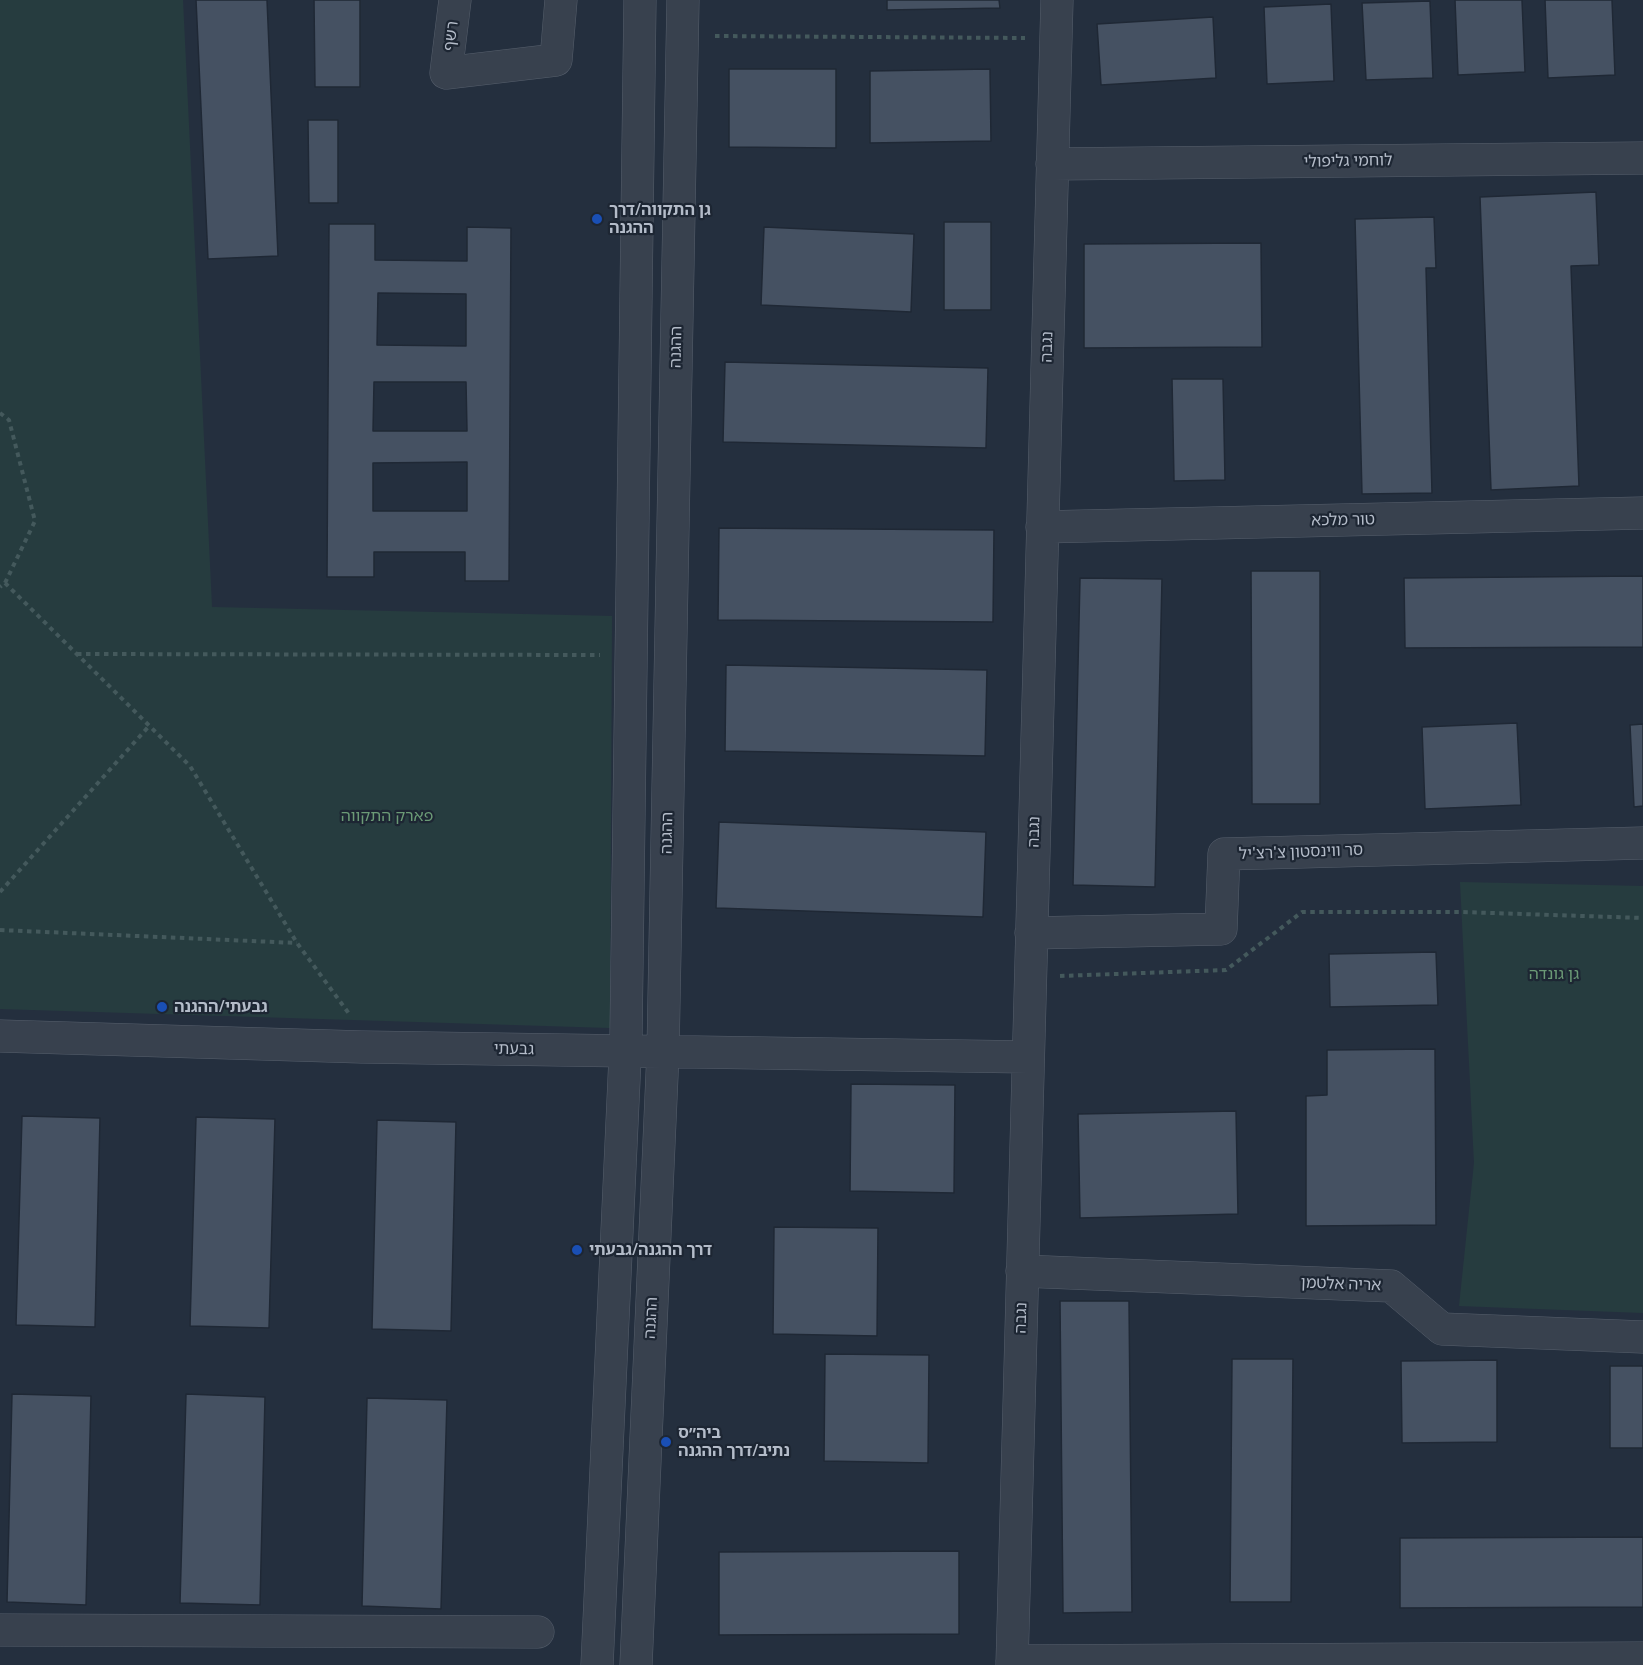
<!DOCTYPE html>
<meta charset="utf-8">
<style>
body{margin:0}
canvas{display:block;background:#242f3e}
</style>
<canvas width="1643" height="1665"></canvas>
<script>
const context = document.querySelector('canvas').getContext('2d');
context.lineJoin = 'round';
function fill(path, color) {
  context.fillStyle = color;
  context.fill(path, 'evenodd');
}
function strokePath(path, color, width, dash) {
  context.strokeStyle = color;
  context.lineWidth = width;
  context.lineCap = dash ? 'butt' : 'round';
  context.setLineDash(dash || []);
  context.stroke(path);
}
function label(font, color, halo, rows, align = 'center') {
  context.font = font + ' "Public Sans","Noto Sans Hebrew",sans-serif';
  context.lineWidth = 4.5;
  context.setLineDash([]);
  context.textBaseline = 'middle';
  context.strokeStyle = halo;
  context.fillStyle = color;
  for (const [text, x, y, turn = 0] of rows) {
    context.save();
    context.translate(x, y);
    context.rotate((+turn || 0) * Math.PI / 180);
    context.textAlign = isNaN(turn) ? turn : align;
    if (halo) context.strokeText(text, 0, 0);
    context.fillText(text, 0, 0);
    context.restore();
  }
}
fill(new Path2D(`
 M 0,0 L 183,0 L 212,607 L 612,616 L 610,1028 L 0,1009 Z
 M 1460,882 L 1643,886 L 1643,1313 L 1459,1306 L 1474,1163 Z`), '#263c3f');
const building = new Path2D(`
 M 196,0 L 267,0 L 278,256 L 208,259 Z
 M 314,0 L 360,0 L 360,87 L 315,87 Z
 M 887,0 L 999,0 L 1000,8 L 887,10 Z
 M 1455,0 L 1522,0 L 1525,72 L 1458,75 Z
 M 1545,0 L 1612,0 L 1615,75 L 1548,78 Z
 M 1430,1 L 1433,78 L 1366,80 L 1362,3 Z
 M 1331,4 L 1334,81 L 1267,84 L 1264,7 Z
 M 1213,17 L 1216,78 L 1101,85 L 1097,24 Z
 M 729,69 L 836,69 L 836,148 L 729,147 Z
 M 990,69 L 991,141 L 870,143 L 870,71 Z
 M 308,120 L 338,120 L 338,203 L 309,203 Z
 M 1596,192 L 1599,265 L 1571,266 L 1579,486 L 1491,490 L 1480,197 Z
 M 1434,217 L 1436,268 L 1426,268 L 1432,493 L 1362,494 L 1355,219 Z
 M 944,222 L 991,222 L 991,310 L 944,310 Z
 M 329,224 L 375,224 L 375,260 L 467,261 L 467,227 L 511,228 L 509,581 L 465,581 L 465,552 L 374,552 L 374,577 L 327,577 ZM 378,293 L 466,294 L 466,346 L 377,345 ZM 374,382 L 466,382 L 467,431 L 373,431 ZM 467,462 L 467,511 L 373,511 L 373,463 Z
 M 764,227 L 914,234 L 911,312 L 761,305 Z
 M 1261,243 L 1262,347 L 1084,348 L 1084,244 Z
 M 725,362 L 988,368 L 986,448 L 723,442 Z
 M 1172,379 L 1223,379 L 1225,480 L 1174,481 Z
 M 719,528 L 994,530 L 993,622 L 718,620 Z
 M 1251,571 L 1320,571 L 1320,804 L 1252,804 Z
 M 1643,576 L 1643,647 L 1405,648 L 1404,578 Z
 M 1080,578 L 1162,579 L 1155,887 L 1073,885 Z
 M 726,665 L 987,670 L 985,756 L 725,751 Z
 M 1517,723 L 1521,805 L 1425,809 L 1422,727 Z
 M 1643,724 L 1643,806 L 1634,807 L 1630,725 Z
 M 719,822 L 986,832 L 983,917 L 716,908 Z
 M 1436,952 L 1438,1005 L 1330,1007 L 1329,954 Z
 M 1435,1049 L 1436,1225 L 1306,1226 L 1306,1096 L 1327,1095 L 1327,1050 Z
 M 851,1084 L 955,1085 L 954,1193 L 850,1191 Z
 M 1236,1111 L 1238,1214 L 1080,1218 L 1078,1114 Z
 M 22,1116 L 100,1118 L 95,1327 L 16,1325 Z
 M 196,1117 L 275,1119 L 269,1328 L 190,1326 Z
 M 377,1120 L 456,1122 L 451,1331 L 372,1329 Z
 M 774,1227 L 878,1228 L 877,1336 L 773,1334 Z
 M 1060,1301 L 1129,1301 L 1132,1612 L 1063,1613 Z
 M 825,1354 L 929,1355 L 928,1463 L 824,1461 Z
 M 1232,1359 L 1293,1359 L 1291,1602 L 1230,1602 Z
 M 1497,1360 L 1497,1442 L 1402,1443 L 1401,1361 Z
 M 1610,1366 L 1643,1366 L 1643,1448 L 1610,1448 Z
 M 12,1394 L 91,1396 L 86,1605 L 7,1602 Z
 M 186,1394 L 265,1397 L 260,1605 L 180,1603 Z
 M 367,1398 L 447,1400 L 441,1609 L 362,1606 Z
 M 1643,1537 L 1643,1607 L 1400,1608 L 1400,1538 Z
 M 959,1551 L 959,1634 L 719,1635 L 719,1552 Z`);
fill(building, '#455162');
strokePath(building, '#1f2835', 1.5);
const minor = new Path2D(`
 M 455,0 L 446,73 L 556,60 L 561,0
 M 1052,164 L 1643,158
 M 1042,527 L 1643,513
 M 1031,933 L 1221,929 L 1224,854 L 1643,843
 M 0,1036 L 362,1047 L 1028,1057
 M 1022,1271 L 1391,1286 L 1442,1329 L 1643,1337
 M 0,1630 L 538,1632
 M 1012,1661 L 1643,1658
 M 597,1665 L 626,1036 L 640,0
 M 636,1665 L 663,1052 L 683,0
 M 1012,1665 L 1057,0`);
strokePath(minor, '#565f6c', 33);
strokePath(new Path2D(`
 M 715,36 L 1025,38
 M 0,413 L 9,420 L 35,521 L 5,583 L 0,587
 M 5,583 L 190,766 L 297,943 L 350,1015
 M 77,654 L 600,655
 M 0,892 L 150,725
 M 0,930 L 297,943
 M 1060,976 L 1226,970 L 1302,912 L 1462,912 L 1643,918`), '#44595c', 4, [4.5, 4.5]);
strokePath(minor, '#38414e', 32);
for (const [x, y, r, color] of [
 [597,219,6,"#1a4fb4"],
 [162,1007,6,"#1a4fb4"],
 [577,1250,6,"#1a4fb4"],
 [666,1442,6,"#1a4fb4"]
]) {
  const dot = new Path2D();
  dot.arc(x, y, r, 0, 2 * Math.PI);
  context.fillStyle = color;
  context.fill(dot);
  strokePath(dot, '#1d2633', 2);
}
label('16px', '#b4bcc9', '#1d2633', [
 ["רשף",451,36,-83],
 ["לוחמי גליפולי",1348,161,-1],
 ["ההגנה",676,347,-89],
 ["נגבה",1047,347,-88],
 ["טור מלכא",1343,520,-1],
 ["נגבה",1034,832,-88],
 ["ההגנה",667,833,-89],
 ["סר ווינסטון צ'רצ'יל",1301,852,-2],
 ["גבעתי",514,1049,1],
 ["אריה אלטמן",1341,1284,2],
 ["ההגנה",651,1318,-87],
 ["נגבה",1021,1318,-88]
]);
label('bold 16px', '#b4bcc9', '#1d2633', [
 ["גן התקווה/דרך",609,210],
 ["ההגנה",609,228],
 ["גבעתי/ההגנה",174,1007],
 ["דרך ההגנה/גבעתי",589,1250],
 ["ביה״ס",678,1433],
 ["נתיב/דרך ההגנה",678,1451]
], 'left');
label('16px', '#6b9a76', '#1d2633', [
 ["פארק התקווה",387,816],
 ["גן גונדה",1554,974]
]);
</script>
